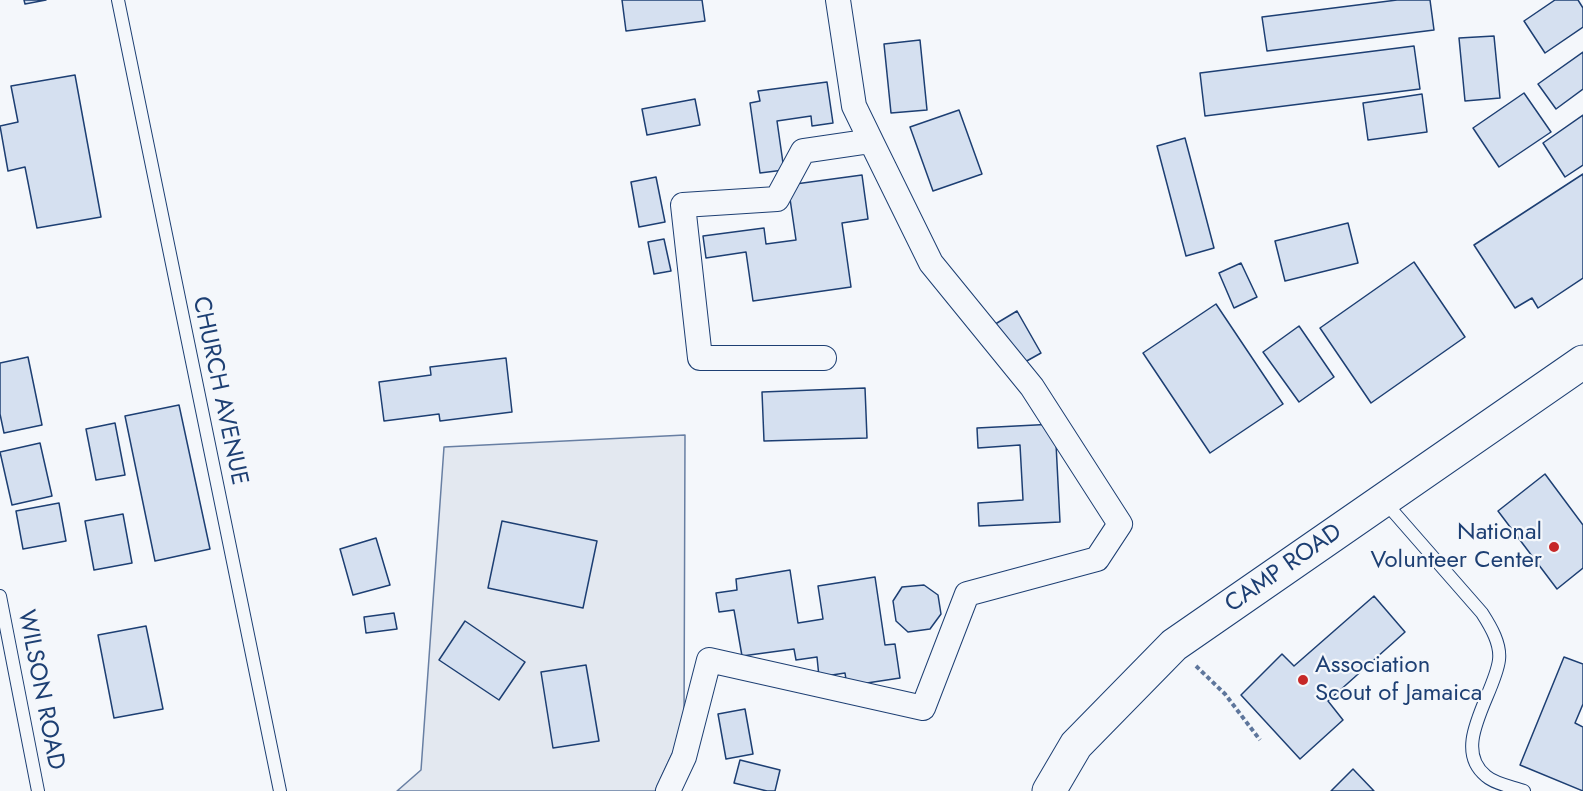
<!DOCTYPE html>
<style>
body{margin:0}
canvas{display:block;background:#f4f7fb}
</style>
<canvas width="1583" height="791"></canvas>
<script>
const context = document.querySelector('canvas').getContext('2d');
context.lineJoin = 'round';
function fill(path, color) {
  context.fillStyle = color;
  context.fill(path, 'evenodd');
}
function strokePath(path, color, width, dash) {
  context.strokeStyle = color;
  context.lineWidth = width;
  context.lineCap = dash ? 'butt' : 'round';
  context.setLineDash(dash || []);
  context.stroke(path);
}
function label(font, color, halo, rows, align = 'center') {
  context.font = font + ' Jost,sans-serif';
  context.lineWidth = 4.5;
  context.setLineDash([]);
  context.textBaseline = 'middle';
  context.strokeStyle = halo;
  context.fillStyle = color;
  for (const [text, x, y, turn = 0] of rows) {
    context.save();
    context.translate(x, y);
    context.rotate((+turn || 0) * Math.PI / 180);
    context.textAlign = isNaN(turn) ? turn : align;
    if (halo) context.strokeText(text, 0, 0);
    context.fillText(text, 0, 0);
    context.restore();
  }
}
const parking = new Path2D(`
 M 685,435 L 684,728 L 655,791 L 397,791 L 421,770 L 444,447 Z`);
fill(parking, '#e3e8f0');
strokePath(parking, '#687fa3', 1.5);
const building = new Path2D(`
 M 24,0 L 46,0 L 25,4 Z
 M 622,0 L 702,0 L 705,21 L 626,31 Z
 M 1397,0 L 1430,0 L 1434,30 L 1267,51 L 1262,17 Z
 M 1555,0 L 1578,0 L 1583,8 L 1583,27 L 1545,53 L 1524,21 Z
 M 1494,36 L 1500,98 L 1465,101 L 1459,38 Z
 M 920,40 L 927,110 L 891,113 L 884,44 Z
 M 1414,46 L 1420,89 L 1205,116 L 1200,73 Z
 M 1583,52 L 1583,89 L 1556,109 L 1538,84 Z
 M 75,75 L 101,217 L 37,228 L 25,167 L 8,171 L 0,126 L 18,122 L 11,86 Z
 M 827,82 L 833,123 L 812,126 L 811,116 L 777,121 L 784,170 L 760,173 L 750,103 L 760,101 L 758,91 Z
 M 1524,93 L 1551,132 L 1499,167 L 1473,128 Z
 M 1422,94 L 1427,132 L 1368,140 L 1363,103 Z
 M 695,99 L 700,125 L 647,135 L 642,109 Z
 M 959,110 L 982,174 L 933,191 L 910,127 Z
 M 1583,115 L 1583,165 L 1565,177 L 1543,143 Z
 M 1185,138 L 1214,248 L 1186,256 L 1157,146 Z
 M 1583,174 L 1583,278 L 1538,308 L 1532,298 L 1515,308 L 1474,245 Z
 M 862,175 L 868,219 L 842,223 L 851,287 L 753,301 L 746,252 L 706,258 L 703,236 L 764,228 L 766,244 L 796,240 L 788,185 Z
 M 656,177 L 665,222 L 639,227 L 631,182 Z
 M 1348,223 L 1358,263 L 1285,281 L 1275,241 Z
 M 664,239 L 671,271 L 654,274 L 648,242 Z
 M 1414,262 L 1465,337 L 1371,403 L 1320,328 Z
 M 1241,263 L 1257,297 L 1234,308 L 1219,273 Z
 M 1216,304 L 1283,404 L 1210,453 L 1143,353 Z
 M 1017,311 L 1041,353 L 1016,367 L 992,326 Z
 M 1299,326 L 1334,377 L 1299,402 L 1263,352 Z
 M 28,357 L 42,425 L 4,433 L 0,414 L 0,363 Z
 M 506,358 L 512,412 L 440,421 L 439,414 L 384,421 L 379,382 L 431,375 L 430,367 Z
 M 865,388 L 867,438 L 764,441 L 762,392 Z
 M 179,405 L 210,549 L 155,561 L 125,416 Z
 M 115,423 L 125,475 L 96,480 L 86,429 Z
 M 1055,424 L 1060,522 L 979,526 L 978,503 L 1023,500 L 1020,445 L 978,448 L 977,428 Z
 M 40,443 L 52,496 L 12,505 L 0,452 Z
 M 1545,474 L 1583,525 L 1583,568 L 1557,589 L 1498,511 Z
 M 59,503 L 66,541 L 23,549 L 16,511 Z
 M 123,514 L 132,563 L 94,570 L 85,521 Z
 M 502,521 L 597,541 L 583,608 L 488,588 Z
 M 376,538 L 390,585 L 353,595 L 340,549 Z
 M 790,570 L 798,623 L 823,619 L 818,586 L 875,577 L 885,645 L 895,644 L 900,678 L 847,686 L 845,673 L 819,677 L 817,657 L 796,660 L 794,649 L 742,656 L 734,610 L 719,612 L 716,593 L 737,590 L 736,579 Z
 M 924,585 L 938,595 L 941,614 L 930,629 L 908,632 L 896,621 L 893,601 L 902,587 Z
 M 1374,596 L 1405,632 L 1328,701 L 1343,720 L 1300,759 L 1241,695 L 1282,654 L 1294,666 Z
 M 394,613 L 397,629 L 366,633 L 364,617 Z
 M 465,621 L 525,662 L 499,700 L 439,660 Z
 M 146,626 L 163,709 L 114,718 L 98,635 Z
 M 1564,657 L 1583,664 L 1583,704 L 1575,723 L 1583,727 L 1583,791 L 1520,765 Z
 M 586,665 L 599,741 L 553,748 L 541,672 Z
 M 745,709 L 753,754 L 726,759 L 718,714 Z
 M 740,760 L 780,770 L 775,791 L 767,791 L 734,783 Z
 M 1353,769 L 1374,791 L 1331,791 Z`);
fill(building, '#d5e0f0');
strokePath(building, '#1d3f73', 1.5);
const lane = new Path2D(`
 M 118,0 L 280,791
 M 1384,501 L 1482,613 C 1491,627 1501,644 1499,660 C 1495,694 1450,747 1486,776 C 1495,784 1513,787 1524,791
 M 0,596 L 38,791`);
const street = new Path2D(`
 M 838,0 L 854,106 L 871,141
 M 668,791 L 684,757 L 709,660 L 923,708 L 967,594 L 1097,559 L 1120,524 L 1032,387 L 931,263 L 871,141 L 803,151 L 777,199 L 683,205 L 700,358 L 824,358`);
const primary = new Path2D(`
 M 1049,791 L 1076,745 L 1174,645 L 1583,362`);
strokePath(lane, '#1d3f73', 14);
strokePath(street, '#1d3f73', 26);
strokePath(primary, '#1d3f73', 35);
strokePath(new Path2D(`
 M 1196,666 L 1225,694 L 1260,740`), '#5e769c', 4, [4.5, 3]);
strokePath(lane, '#f4f7fb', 12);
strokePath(street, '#f4f7fb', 24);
strokePath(primary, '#f4f7fb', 33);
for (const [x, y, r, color] of [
 [1554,547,6,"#c62828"],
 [1303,680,6,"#c62828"]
]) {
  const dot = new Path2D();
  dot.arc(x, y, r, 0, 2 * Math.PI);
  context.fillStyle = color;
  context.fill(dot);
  strokePath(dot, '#f4f7fb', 2);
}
label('24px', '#1d3f73', '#f4f7fb', [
 ["CHURCH AVENUE",219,391,78],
 ["CAMP ROAD",1284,569,-35],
 ["WILSON ROAD",40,690,79]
]);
label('24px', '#1d3f73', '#f4f7fb', [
 ["National",1542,533],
 ["Volunteer Center",1542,561],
 ["Association",1315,666,"left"],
 ["Scout of Jamaica",1315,694,"left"]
], 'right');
</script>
